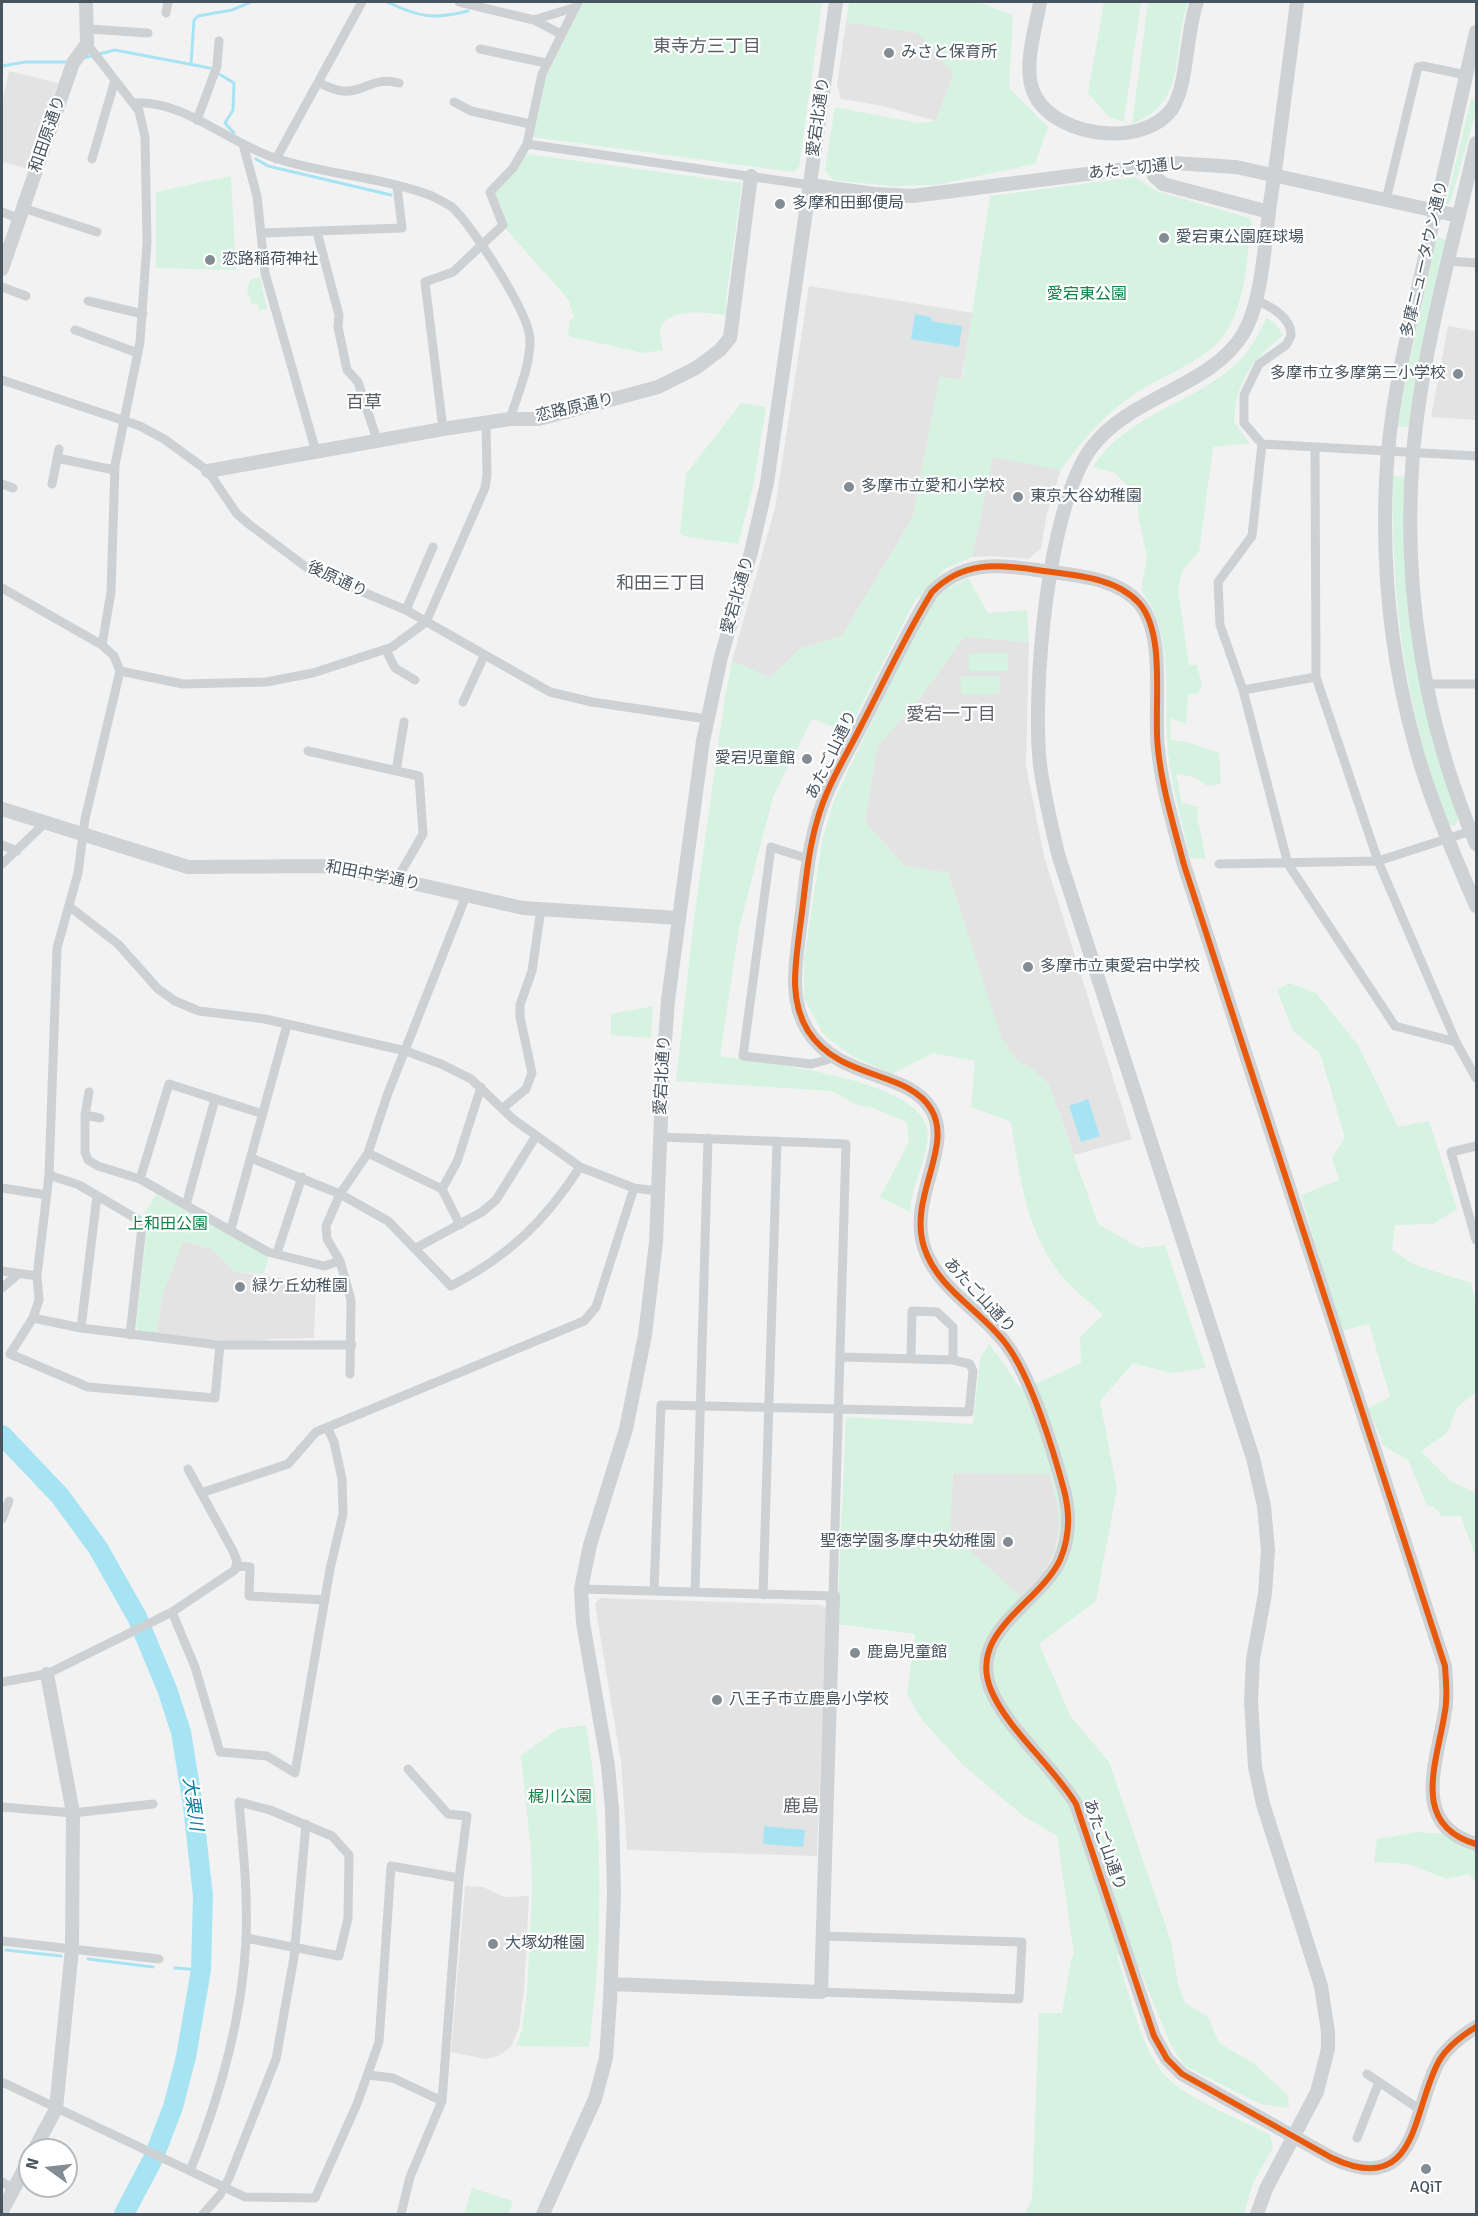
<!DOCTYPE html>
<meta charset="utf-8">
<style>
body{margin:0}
#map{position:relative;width:1478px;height:2216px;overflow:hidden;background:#f3f2f2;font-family:Signika,sans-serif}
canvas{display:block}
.frame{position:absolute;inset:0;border:3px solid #475560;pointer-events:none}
.north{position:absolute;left:18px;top:2138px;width:60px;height:60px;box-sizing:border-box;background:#fff;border:2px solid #b5bbbf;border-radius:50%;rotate:285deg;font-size:16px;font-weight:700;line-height:24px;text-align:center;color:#475560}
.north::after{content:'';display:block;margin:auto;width:21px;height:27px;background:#838c93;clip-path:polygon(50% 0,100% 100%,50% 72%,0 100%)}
</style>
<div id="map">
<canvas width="1478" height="2216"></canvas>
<div class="frame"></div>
<div class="north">N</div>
</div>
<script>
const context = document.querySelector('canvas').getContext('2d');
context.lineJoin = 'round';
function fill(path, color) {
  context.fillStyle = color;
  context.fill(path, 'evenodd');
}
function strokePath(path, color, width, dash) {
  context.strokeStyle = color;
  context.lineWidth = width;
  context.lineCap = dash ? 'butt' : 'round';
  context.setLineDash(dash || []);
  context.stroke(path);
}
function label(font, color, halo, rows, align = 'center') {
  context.font = font + ' Signika,"Noto Sans JP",sans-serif';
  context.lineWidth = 4.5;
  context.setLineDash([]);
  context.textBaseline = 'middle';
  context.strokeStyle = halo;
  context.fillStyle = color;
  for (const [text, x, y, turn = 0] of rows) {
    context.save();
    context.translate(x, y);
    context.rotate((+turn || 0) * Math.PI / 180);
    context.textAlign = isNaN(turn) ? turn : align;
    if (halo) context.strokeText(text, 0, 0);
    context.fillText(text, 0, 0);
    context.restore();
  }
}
fill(new Path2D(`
 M 846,22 L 918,33 L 954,73 L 936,121 L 883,106 L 841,99 L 837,85 Z
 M 9,71 L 58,83 L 29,169 L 2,162 L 2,103 Z
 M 809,286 L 973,313 L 961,380 L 940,377 L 913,517 L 842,636 L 801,648 L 770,678 L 732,661 L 775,508 Z
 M 1448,326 L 1476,331 L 1476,420 L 1431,417 Z
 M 993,456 L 1061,470 L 1047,513 L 1041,548 L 1029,559 L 992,556 L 972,557 Z
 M 964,636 L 1029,642 L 1026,766 L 1044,856 L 1132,1139 L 1074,1155 L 1049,1085 L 1033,1070 L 1016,1060 L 1001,1039 L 948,873 L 904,866 L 865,822 L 877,747 L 920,698 Z
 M 183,1241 L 212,1249 L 235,1272 L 316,1282 L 314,1338 L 269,1339 L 248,1343 L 156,1333 L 163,1292 Z
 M 953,1473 L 1050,1474 L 1061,1519 L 1055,1551 L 1044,1574 L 1020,1597 L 949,1533 Z
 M 600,1598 L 821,1605 L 826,1608 L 817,1856 L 627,1850 L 621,1762 L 595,1604 Z
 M 465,1886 L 483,1887 L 504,1897 L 529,1896 L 524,1991 L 519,2028 L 511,2047 L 500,2055 L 486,2059 L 451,2052 Z`), '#e4e3e4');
fill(new Path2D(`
 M 590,2 L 822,2 L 799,167 L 793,172 L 533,137 L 546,77 L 582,4 Z
 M 849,2 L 978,2 L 1013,15 L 1009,88 L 1048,127 L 1035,164 L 936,185 L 891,186 L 833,180 L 825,170 L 835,107 L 918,123 L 936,121 L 954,74 L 918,33 L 846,22 Z
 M 1104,2 L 1141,2 L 1124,121 L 1110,118 L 1088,93 Z
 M 1148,2 L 1188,2 C 1171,50 1190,101 1132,124 Z
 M 1471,99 L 1476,100 L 1476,111 L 1451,200 L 1449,204 L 1446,204 Z
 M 527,154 L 742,183 L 726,299 L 727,316 C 710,312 663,306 660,332 C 660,337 662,345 663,350 L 643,353 L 568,336 L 570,319 L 574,318 L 568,299 L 505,228 L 508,225 L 495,191 Z
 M 231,176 L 236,270 L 156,268 L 156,192 Z
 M 1135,177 L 1156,191 L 1249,218 L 1252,222 C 1247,257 1246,298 1228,329 C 1210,360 1162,375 1134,394 C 1104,416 1082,439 1061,470 L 993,457 L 972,557 L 945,569 L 914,602 L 848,732 L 812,719 L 773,797 L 739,928 L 720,1056 C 764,1063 916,1078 927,1128 C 932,1150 911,1185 910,1212 L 880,1197 L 909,1142 L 907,1122 L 873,1108 L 857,1105 L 832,1091 L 676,1081 L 694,919 L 725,696 L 732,661 L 770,678 L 801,648 L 842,636 L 913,517 L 940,377 L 962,380 L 990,196 Z
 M 1436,237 L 1449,241 L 1411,428 L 1398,426 L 1404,387 Z
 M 260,277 L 267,309 L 259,310 L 257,304 L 251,303 L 247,290 L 250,280 Z
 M 1267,318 L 1275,323 L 1283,335 C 1252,362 1236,379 1234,422 L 1250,443 L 1213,447 L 1199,552 L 1182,571 L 1178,591 L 1189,665 L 1197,665 L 1202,685 L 1198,693 L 1188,695 L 1186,724 L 1170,718 L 1171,740 L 1187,742 L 1219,753 L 1221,784 L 1208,786 L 1194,777 L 1176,774 L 1182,803 L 1199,807 L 1197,816 L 1206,859 L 1190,858 C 1183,825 1173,792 1169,759 C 1162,707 1177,633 1141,591 L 1147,557 L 1138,516 L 1138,496 L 1115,473 L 1093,467 C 1127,413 1196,404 1240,360 C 1252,348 1259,332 1267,318 Z
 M 741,403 L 766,407 L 753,487 L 738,544 L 683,536 L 680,533 L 686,474 Z
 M 1393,476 L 1406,477 L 1407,582 L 1459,818 L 1455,826 L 1448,824 C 1404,708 1391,599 1393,476 Z
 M 968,578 L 988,613 L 1027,610 L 1029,642 L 964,637 L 920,698 L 877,747 L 865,822 L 904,866 L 948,873 L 1002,1039 L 1016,1060 L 1034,1070 L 1049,1085 L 1098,1224 L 1140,1248 L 1165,1245 L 1206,1368 L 1171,1373 L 1133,1363 L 1100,1401 L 1117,1489 L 1096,1601 L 1039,1644 L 1071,1717 L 1109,1762 L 1171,1941 L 1178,1984 L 1185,2003 L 1208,2017 L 1219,2043 L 1255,2064 L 1288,2096 L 1289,2108 L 1260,2104 L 1185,2066 L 1171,2046 L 1135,1958 L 1121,1954 L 1117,1955 C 1129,1991 1142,2058 1172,2082 C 1197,2103 1240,2119 1270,2135 L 1273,2148 L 1253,2183 L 1244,2214 L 1024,2214 L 1032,2200 L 1039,2013 L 1062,2013 L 1071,1960 L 1074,1954 L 1057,1836 L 1022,1815 L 963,1765 L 922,1720 L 907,1694 L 915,1634 L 837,1624 L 846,1417 L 973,1424 L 980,1359 L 989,1343 L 1022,1390 L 1081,1363 L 1080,1337 L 1103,1315 C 1088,1300 1066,1284 1054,1266 C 1025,1223 1019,1172 1011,1122 L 971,1107 L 975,1061 L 933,1053 L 892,1074 L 852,1056 L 823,1034 L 804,998 L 804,960 L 822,841 L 834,800 L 924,614 L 941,592 ZM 953,1473 L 1050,1474 C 1060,1507 1066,1544 1044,1574 C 1038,1582 1028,1589 1020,1596 L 950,1533 Z
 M 969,653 L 1008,653 L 1008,671 L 969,671 Z
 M 961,676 L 1000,676 L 999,694 L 961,694 Z
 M 1289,983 L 1316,993 L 1358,1045 L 1398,1127 L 1429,1121 L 1457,1209 L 1433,1224 L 1395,1225 L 1392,1250 L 1415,1265 L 1471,1283 L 1476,1305 L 1476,1392 L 1457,1408 L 1447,1433 L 1421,1451 L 1452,1482 L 1476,1493 L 1476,1559 L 1461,1516 L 1442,1516 L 1435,1508 L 1427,1505 L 1408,1460 L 1384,1446 L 1368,1408 L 1390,1397 L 1369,1324 L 1341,1331 L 1301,1195 L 1339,1180 L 1332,1157 L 1345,1138 L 1320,1053 L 1293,1031 L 1277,990 Z
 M 653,1006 L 651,1038 L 611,1035 L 611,1014 Z
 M 156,1194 L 269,1256 L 264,1274 L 235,1272 L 212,1249 L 183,1241 L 163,1292 L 156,1333 L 139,1331 L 136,1327 L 148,1220 L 144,1215 Z
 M 586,1725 C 604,1830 603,1941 589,2047 L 516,2046 L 522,2030 L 527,1992 L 532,1895 L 531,1852 L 521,1755 L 558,1729 Z
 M 1417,1832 L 1447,1834 L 1476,1847 L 1476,1882 L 1469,1874 L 1447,1879 L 1408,1864 L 1374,1862 L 1377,1839 Z
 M 472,2188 L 513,2201 L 509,2214 L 464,2214 Z`), '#d5f3e0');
fill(new Path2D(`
 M 915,314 L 931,317 L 931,321 L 962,326 L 959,347 L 911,339 Z
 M 1088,1099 L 1100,1136 L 1081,1142 L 1069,1106 Z
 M 764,1826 L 805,1830 L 803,1847 L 763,1844 Z`), '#a7e4f3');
strokePath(new Path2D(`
 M 387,2 C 420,17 432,20 468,11
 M 83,58 L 115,50 L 210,68
 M 191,64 L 194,20 L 198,16 L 232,10 L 251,2
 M 2,66 L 25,62 L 67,62
 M 219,74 L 234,83 L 233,110 L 225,123 L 234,133
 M 256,159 L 268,166 L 391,195
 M 6,1950 L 61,1956
 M 88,1959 L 153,1967
 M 175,1968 L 201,1970`), '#a7e4f3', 3);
strokePath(new Path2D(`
 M 2,1435 L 60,1496 L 98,1548 L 137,1617 L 167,1689 L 181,1732 L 193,1806 L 203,1896 L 201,1970 L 186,2057 L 173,2107 L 153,2159 L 124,2214`), '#a7e4f3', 20);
strokePath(new Path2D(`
 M 459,2 L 534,20 L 576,7
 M 166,13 L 168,2
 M 534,20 L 561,34
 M 89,29 L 148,33
 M 87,44 L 139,111 L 145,137 L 147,242 L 140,342 L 115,465 L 111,592 L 102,645
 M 480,49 L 546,63
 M 319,83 C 326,86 335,90 342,91 C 364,93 372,76 399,83
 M 454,102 L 471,111 L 530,124
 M 134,103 C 183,100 226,141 272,157 C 323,175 381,176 432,196 C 438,199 446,203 452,207 C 472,225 530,314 530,340 C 530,367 518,393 510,419
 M 197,120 L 217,66 L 219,41
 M 527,144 L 810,185
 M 244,148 L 257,196 L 265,273 L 316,452
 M 92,159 L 115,80
 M 276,159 L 362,2
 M 1386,200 L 1418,67 L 1423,66 L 1466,75
 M 23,208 L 97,232
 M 2,212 L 20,219
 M 317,232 L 339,315 L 338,327 L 347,370 L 358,382 L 377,440
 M 262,233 L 402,228 L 397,186
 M 1449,261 L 1476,263
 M 2,287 L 26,296
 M 1255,300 C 1271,306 1292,318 1291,336 L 1286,345 L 1259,364 L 1244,395 L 1244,423 L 1262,444 L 1252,536 L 1218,582 L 1220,625 L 1243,690 L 1288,864 L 1395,1026 L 1456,1042
 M 88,301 L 143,314
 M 75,330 L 138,353
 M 2,380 L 140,426 L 164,439 L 208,471 L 237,514 L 250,525 L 310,570 L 406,610 L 550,692 L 592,702 L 707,719
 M 443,429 L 425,282 L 453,272 L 503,225 L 490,192 L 513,168 L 527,144 L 542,74 L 578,2
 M 1262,444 L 1476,456
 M 1315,447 L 1316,677 L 1378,861 L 1456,1042 L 1476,1078
 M 57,458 L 114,470
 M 2,484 L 13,488
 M 52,484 L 59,449
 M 2,588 L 102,645 L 114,656 L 120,671 L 85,819 L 78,873 L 57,948 L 49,1175 L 37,1276 L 39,1300 L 33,1318 L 10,1354 L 88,1387 L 215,1398 L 220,1345
 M 406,610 L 433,547
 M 386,650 L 395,668 L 415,680
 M 120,671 L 183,684 L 266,682 L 313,673 L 392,647 L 426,622 L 485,488 L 487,475 L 486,424
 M 1426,684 L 1476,684
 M 1243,690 L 1316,677
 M 463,702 L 484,656
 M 308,751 L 419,776 L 423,834 L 397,879
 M 396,771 L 404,722
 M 2,845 L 17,851
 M 809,859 L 771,847 L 743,1056 L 811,1064 L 834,1058
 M 2,864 L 44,824
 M 1219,864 L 1378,861 L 1471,831
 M 70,907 L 118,944 L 158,989 L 175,1001 L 199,1011 L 265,1019 L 406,1051 L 441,1064 L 471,1079 L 513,1119 L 580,1167 L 634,1188 L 658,1191
 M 89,1092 L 85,1115 L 85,1152 L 88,1160 L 98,1166 L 140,1179 L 268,1252 L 324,1266 L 340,1261
 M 503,1108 L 526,1089 L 532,1073 L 520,1017 L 520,1005 L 532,971 L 541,909
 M 85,1115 L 100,1118
 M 1476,1146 L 1451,1152 L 1476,1240
 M 368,1153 L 442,1189 L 460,1225
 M 251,1158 L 340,1194 L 388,1221 L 451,1286 C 509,1256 545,1221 580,1167
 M 49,1175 L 79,1185 L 137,1219 L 142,1227 L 130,1335
 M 140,1179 L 169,1084 L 263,1114
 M 2,1188 L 47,1195
 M 442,1189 L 457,1162 L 481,1087
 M 186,1205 L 215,1099
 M 231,1229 L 287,1025
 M 416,1248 L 482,1212 L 496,1200 L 536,1136
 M 277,1253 L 302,1177
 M 2,1271 L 37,1276
 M 2,1288 L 17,1275
 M 33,1318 L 81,1328 L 220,1345 L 352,1345
 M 81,1328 L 97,1196
 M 911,1358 L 912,1311 L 937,1312 L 953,1327 L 953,1360
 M 350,1374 L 351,1300 L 340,1261 L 327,1239 L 326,1226 L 340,1194 L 368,1153 L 388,1093 L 466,896
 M 201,1493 L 288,1464 L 316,1432 L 584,1321 L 596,1307 L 634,1188
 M 2,1519 L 9,1501
 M 236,1566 L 250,1567 L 249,1596 L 325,1600
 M 581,1589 L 833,1596 L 846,1144 L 660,1137
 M 654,1591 L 661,1405 L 969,1412 L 973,1371 L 970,1364 L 953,1360 L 842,1357
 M 695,1592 L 708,1138
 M 763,1595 L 777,1141
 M 172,1612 L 195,1667 L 220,1752 L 267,1756 L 295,1773 L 330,1569 L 343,1514 L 342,1479 L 334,1442 L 328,1429
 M 2,1682 L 47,1674 L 172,1612 L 235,1570 L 237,1561 L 233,1551 L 188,1469
 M 2,1807 L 73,1813 L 153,1804
 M 2,1941 L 159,1959
 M 821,1992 L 1019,1999 L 1022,1942 L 823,1936
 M 1367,2074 L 1422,2111
 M 368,2075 L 393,2078 L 442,2101
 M 2,2082 L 245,2197 L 315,2198 L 357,2104 L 379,2042 L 391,1866 L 459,1878
 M 1357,2138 L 1379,2082
 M 190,2171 C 220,2097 242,2020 246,1940 C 248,1894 243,1847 239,1802 L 270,1810 L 332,1836 L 349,1855 L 348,1918 L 339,1956 L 246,1938
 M 2,2182 L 14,2189
 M 203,2214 L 220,2195 L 229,2178 L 276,2059 L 294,1957 L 306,1824
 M 401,2214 L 410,2177 L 442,2101 L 459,1878 L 467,1816 L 448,1814 L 408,1769`), '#ced1d3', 9);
strokePath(new Path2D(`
 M 1040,2 C 1036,28 1024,62 1032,88 C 1047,137 1142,150 1172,109 C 1188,85 1186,31 1197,2
 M 1476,32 C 1458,110 1441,188 1423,266 C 1407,336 1389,408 1386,480 C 1382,569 1391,659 1415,745 C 1430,801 1454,854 1476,906
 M 1476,143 C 1453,245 1422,349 1413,454 C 1402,586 1424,723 1476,844
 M 1277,156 L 1297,2
 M 1151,166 L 1154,176 L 1163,184 L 1269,212
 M 810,185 L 874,194 L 913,196 L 1173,163 L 1236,167 L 1459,216
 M 2,269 L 73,63 L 87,44 L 86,2
 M 208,471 L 443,429 L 510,419 L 539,419 L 658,387 L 696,368 L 720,350 L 730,338 L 751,176
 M 2,809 L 188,867 L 337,866 L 523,908 L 679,918
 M 1476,1844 C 1411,1825 1436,1765 1444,1717 C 1448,1700 1446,1683 1445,1666 L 1184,865 C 1174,827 1162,788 1158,749 C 1153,709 1167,635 1139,603 C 1115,576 1070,575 1037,570 C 997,564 963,561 932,592 C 906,634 885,680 862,724 C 846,756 826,787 817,821 C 807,855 805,892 800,927 C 796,962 788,999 808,1031 C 840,1081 908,1070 931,1109 C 954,1147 908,1197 924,1247 C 937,1289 982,1311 1006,1344 C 1031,1377 1053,1449 1064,1490 C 1070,1513 1070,1537 1060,1560 C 1039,1604 967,1632 991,1690 C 1007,1729 1053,1766 1076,1804 L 1154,2036 L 1167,2059 L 1182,2074 L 1332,2158 C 1419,2199 1412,2109 1439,2061 C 1447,2047 1463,2035 1476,2027
 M 611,1984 L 821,1992 L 833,1596
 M 34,2150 L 56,2109 L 72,1949 L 73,1813 L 47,1674
 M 2,2211 L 30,2158
 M 543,2214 L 595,2099 L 606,2058 L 610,2000 L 614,1895 L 612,1809 L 608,1766 L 583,1623 L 581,1589 L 590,1545 L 626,1429 L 645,1335 L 656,1242 L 663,1069 L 668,1000 L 703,741 L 721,657 L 751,552 L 767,483 L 836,2
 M 1257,2214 L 1266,2189 L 1317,2092 L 1328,2049 L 1328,2032 L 1321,1986 L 1263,1804 L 1255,1767 L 1251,1701 L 1253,1659 L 1265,1594 L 1268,1550 L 1264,1506 L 1253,1458 L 1058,854 C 1051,824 1044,795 1040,765 C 1032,692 1047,505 1092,447 C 1132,395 1211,387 1243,334 C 1263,302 1265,235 1271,197`), '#ced2d5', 14);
strokePath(new Path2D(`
 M 1271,197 L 1277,156`), '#ced2d5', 14);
strokePath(new Path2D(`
 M 1476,1844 C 1411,1825 1436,1765 1444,1717 C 1448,1700 1446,1683 1445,1666 L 1184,865 C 1174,827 1162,788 1158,749 C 1153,709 1167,635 1139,603 C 1115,576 1070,575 1037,570 C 997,564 963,561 932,592 C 906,634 885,680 862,724 C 846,756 826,787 817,821 C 807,855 805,892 800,927 C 796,962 788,999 808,1031 C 840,1081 908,1070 931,1109 C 954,1147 908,1197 924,1247 C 937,1289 982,1311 1006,1344 C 1031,1377 1053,1449 1064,1490 C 1070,1513 1070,1537 1060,1560 C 1039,1604 967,1632 991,1690 C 1007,1729 1053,1766 1076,1804 L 1154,2036 L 1167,2059 L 1182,2074 L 1332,2158 C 1419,2199 1412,2109 1439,2061 C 1447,2047 1463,2035 1476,2027`), '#e8590c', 6);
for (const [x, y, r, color] of [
 [889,53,6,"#838c93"],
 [780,204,6,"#838c93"],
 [1164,238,6,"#838c93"],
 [210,260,6,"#838c93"],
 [1458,374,6,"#838c93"],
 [849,487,6,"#838c93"],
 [1018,497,6,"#838c93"],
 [807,759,6,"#838c93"],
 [1028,967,6,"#838c93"],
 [240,1287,6,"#838c93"],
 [1008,1542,6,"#838c93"],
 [855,1653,6,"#838c93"],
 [717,1700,6,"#838c93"],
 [493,1944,6,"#838c93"],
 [1426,2169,6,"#838c93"]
]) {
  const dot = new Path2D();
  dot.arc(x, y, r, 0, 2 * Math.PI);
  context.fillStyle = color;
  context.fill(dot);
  strokePath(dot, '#fff', 2);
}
label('16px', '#475560', '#fff', [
 ["みさと保育所",901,53],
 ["多摩和田郵便局",792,204],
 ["愛宕東公園庭球場",1176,238],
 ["恋路稲荷神社",222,260],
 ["多摩市立多摩第三小学校",1446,374,"right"],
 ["多摩市立愛和小学校",861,487],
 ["東京大谷幼稚園",1030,497],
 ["愛宕児童館",795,759,"right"],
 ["多摩市立東愛宕中学校",1040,967],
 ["緑ケ丘幼稚園",252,1287],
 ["聖徳学園多摩中央幼稚園",996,1542,"right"],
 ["鹿島児童館",867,1653],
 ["八王子市立鹿島小学校",729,1700],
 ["大塚幼稚園",505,1944],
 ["AQiT",1426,2188,"center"]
], 'left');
label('16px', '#475560', '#fff', [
 ["愛宕北通り",819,117,-82],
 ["和田原通り",48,134,-71],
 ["あたご切通し",1136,169,-6],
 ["多摩ニュータウン通り",1425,259,-77],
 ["恋路原通り",575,408,-13],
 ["後原通り",337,580,25],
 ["愛宕北通り",738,595,-74],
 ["あたご山通り",832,755,-64],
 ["和田中学通り",373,876,11],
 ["愛宕北通り",663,1075,-87],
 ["あたご山通り",979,1296,47],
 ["あたご山通り",1104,1845,70]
]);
label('16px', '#0f8448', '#fff', [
 ["愛宕東公園",1087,295],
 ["上和田公園",168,1225],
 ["梶川公園",560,1798]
]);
label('18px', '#5d6167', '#fff', [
 ["東寺方三丁目",707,47],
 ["百草",364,403],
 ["和田三丁目",661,584],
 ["愛宕一丁目",951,715],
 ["鹿島",801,1807]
]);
label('italic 18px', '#0381a1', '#fff', [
 ["大栗川",192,1804,82]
]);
</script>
